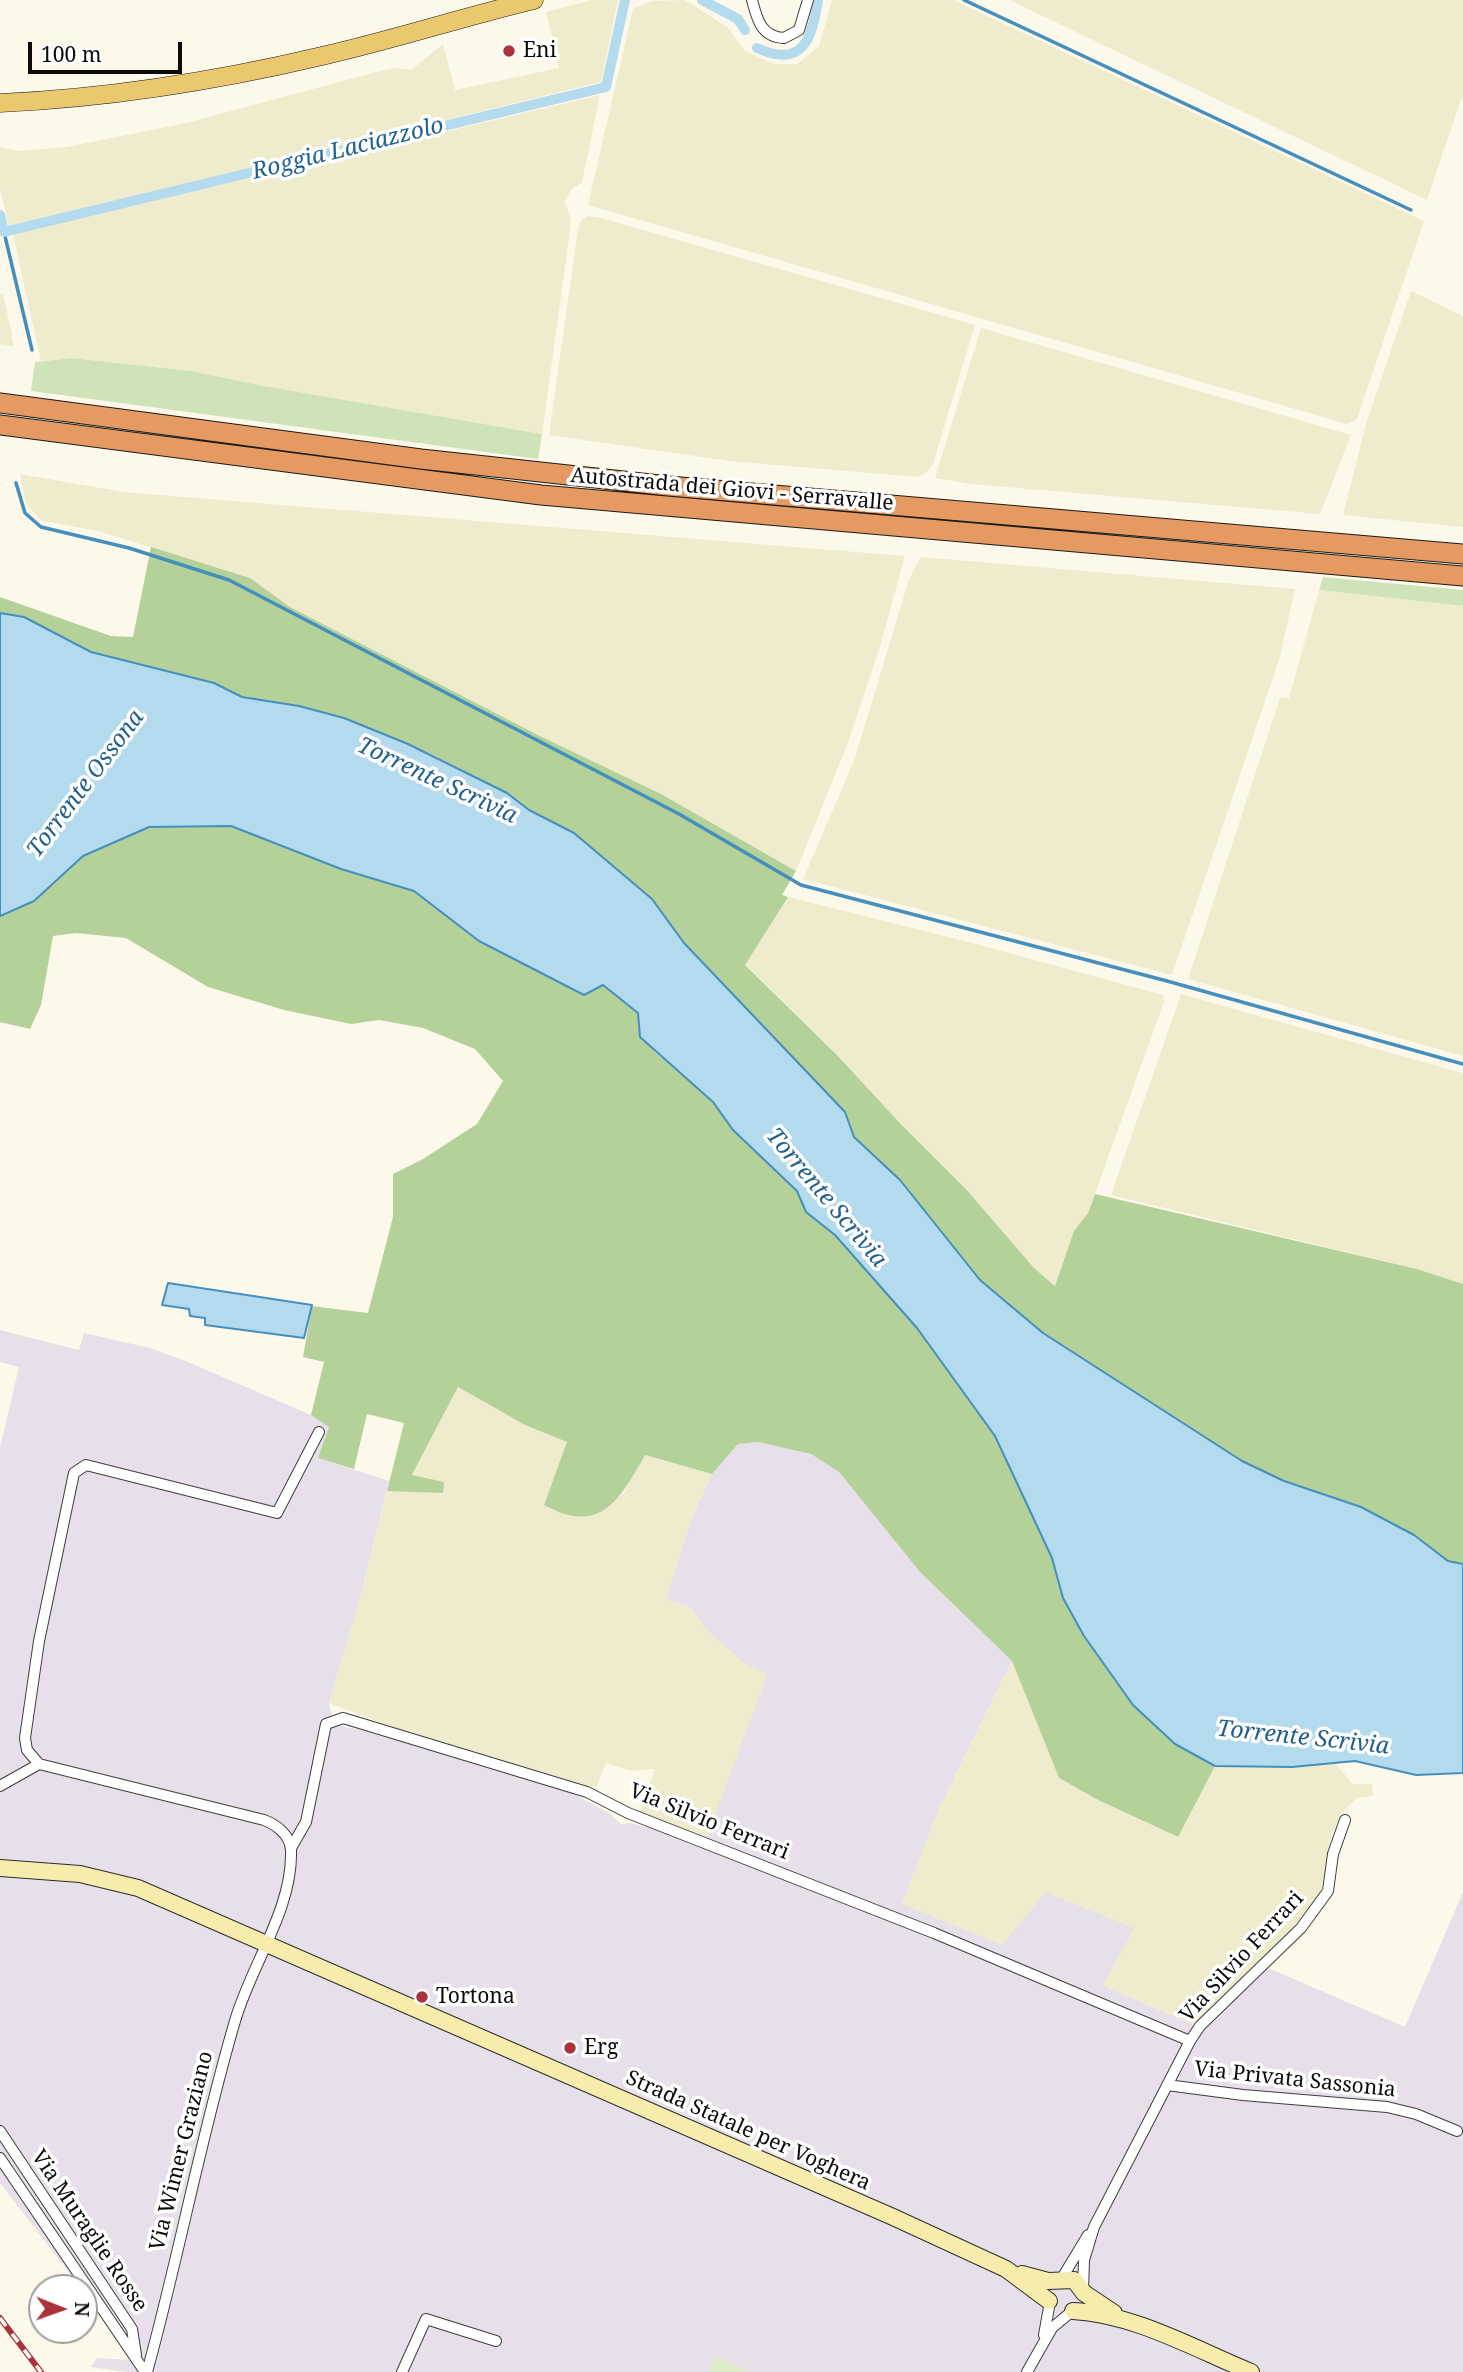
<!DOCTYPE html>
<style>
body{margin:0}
#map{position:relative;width:1463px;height:2372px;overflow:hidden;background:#fdf9ea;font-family:"Noto Serif",serif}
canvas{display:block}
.north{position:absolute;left:28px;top:2274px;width:70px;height:70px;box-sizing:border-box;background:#fff;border:2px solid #9d9d9d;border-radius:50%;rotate:91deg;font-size:19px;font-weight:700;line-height:28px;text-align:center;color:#0a0a0a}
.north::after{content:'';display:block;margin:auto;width:24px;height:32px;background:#aa333b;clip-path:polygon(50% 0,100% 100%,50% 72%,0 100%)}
.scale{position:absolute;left:28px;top:42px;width:154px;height:32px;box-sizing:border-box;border:4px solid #0a0a0a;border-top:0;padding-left:9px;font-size:21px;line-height:24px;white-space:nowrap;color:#0a0a0a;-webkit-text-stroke:5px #fff;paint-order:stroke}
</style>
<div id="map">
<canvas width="1463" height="2372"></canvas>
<div class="north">N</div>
<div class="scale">100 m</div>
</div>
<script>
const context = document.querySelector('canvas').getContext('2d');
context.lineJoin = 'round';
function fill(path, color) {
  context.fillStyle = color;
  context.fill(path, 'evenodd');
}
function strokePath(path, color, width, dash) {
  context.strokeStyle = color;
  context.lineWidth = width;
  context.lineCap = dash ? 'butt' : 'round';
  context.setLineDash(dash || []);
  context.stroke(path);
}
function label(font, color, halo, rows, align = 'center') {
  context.font = font + ' "Noto Serif",serif';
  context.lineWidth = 7;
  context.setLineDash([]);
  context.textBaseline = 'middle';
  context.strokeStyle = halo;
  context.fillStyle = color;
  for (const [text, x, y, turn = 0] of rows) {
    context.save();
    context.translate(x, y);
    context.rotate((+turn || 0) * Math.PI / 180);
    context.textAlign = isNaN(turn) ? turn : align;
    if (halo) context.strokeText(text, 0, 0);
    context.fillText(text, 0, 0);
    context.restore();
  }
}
fill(new Path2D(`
 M 0,1330 L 79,1350 L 84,1333 L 150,1348 L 183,1360 L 311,1415 L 330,1427 L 318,1458 L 389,1481 L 360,1599 L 329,1703 L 334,1725 L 358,1729 L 568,1791 L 609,1813 L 621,1824 L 631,1823 L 657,1830 L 702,1849 L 766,1675 L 742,1662 L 705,1629 L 691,1608 L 666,1599 L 690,1522 L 712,1474 L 738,1444 L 758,1442 L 811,1454 L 839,1472 L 920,1572 L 1012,1661 L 940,1807 L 902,1904 L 1046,1892 L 1135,1928 L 1103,1985 L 1194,2025 L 1259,1964 L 1405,2027 L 1463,1892 L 1463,2372 L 126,2372 L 91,2367 L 97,2358 L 131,2360 L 84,2293 L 84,2288 L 81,2288 L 0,2183 L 0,1448 L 19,1367 L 0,1362 Z`), '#e7dfe9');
fill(new Path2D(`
 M 592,0 L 618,0 L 601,82 L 9,227 L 0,188 L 0,147 L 20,151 L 67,147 L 186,123 L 376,72 L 396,68 L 411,70 L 443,44 L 455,90 L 559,68 L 546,12 Z
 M 685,0 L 727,27 L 745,51 L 774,64 L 797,64 L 819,46 L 832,0 L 953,0 L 1424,221 L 1357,419 L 1347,424 L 588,205 L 633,9 L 652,1 Z
 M 1009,0 L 1463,0 L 1463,94 L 1427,200 Z
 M 600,95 L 582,182 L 571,190 L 565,202 L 571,220 L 570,231 L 542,434 L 264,386 L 191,371 L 72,358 L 41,361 L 13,234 Z
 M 587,216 L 601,218 L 975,325 L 933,464 L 927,472 L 917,477 L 729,461 L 549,435 L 578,229 L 580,222 Z
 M 1411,291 L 1463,316 L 1463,527 L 1343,515 L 1366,424 Z
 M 3,294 L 10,326 L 14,346 L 0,344 L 0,295 Z
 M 981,328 L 1351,435 L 1320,514 L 971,484 L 935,478 Z
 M 20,474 L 124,492 L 905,556 L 880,646 L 846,748 L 796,871 L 661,794 L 538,735 L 290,607 L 250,578 L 98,531 L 42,521 L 26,504 Z
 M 921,557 L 1295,589 L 1280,657 L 1172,975 L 803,879 L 855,758 L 909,579 Z
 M 1319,590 L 1463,606 L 1463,1056 L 1188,979 L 1280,698 L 1289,698 Z
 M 788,897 L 980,945 L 1163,995 L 1164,1002 L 1088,1213 L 1074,1231 L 1056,1286 L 1034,1268 L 966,1189 L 897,1120 L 838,1056 L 745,964 Z
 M 1181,994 L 1463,1073 L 1463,1284 L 1417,1269 L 1111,1195 Z
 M 458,1387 L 525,1425 L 568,1442 L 544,1504 L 553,1510 L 569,1514 L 623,1495 L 644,1455 L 712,1474 L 690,1522 L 666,1599 L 691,1608 L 705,1629 L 742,1662 L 767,1675 L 707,1837 L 639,1814 L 655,1769 L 631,1771 L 606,1763 L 596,1788 L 592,1787 L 391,1727 L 329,1703 L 360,1599 L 387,1491 L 401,1491 L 443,1482 L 412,1476 Z
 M 1012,1661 L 1059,1778 L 1098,1800 L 1177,1837 L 1215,1766 L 1292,1767 L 1334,1762 L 1353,1784 L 1372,1784 L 1373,1796 L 1357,1798 L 1341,1813 L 1331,1836 L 1323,1885 L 1314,1903 L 1282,1940 L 1194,2025 L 1103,1985 L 1134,1928 L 1046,1892 L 1002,1945 L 902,1904 L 940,1807 Z`), '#efeccd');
fill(new Path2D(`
 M 72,358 L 191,371 L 264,386 L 542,434 L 538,459 L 31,391 L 35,362 Z
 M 1323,577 L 1463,590 L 1463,606 L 1319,590 Z`), '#cfe3b8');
fill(new Path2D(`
 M 151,547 L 250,578 L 290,607 L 538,735 L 661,794 L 796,871 L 782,895 L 788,897 L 745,965 L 838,1056 L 897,1120 L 966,1189 L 1034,1268 L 1055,1286 L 1074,1231 L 1088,1213 L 1095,1194 L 1417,1269 L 1463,1284 L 1463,1564 L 1448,1561 L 1414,1535 L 1361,1507 L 1284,1481 L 1242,1461 L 1043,1333 L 980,1280 L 900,1180 L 854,1137 L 845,1112 L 684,943 L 652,899 L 574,833 L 529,810 L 507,793 L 429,753 L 344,718 L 299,706 L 252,700 L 230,693 L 214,683 L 91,652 L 44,628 L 0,613 L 0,597 L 111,636 L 133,637 Z
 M 231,826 L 341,869 L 414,891 L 479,941 L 584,995 L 602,985 L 638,1013 L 653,1050 L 713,1102 L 733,1130 L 797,1191 L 807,1212 L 835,1235 L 917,1328 L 995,1436 L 1052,1558 L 1063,1598 L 1107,1670 L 1133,1705 L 1175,1744 L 1215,1766 L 1178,1837 L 1098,1800 L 1059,1778 L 1012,1661 L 920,1572 L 839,1472 L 811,1454 L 758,1442 L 738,1444 L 712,1474 L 645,1455 C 620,1500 600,1536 544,1505 L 567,1442 L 525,1425 L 458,1387 L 412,1475 L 444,1482 L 443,1493 L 387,1491 L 404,1423 L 367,1414 L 354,1469 L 318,1458 L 329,1427 L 311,1415 L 324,1362 L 303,1357 L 312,1306 L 368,1313 L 393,1217 L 393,1174 L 423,1159 L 477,1124 L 503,1081 L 475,1049 L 423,1028 L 379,1020 L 351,1024 L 284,1010 L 208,987 L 126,938 L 76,933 L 53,936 L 41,1005 L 30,1029 L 0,1022 L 0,916 L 34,901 L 83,856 L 149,827 Z`), '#b4d199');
fill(new Path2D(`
 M 716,2356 L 749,2372 L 708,2372 Z`), '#e0ebc9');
const water = new Path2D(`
 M 0,613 L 24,617 L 91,652 L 214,683 L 242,697 L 299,706 L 344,718 L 408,744 L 507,793 L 529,810 L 574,833 L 652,899 L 684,943 L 845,1112 L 854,1137 L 900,1180 L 980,1280 L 1043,1333 L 1242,1461 L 1284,1481 L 1361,1507 L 1414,1535 L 1448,1561 L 1463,1564 L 1463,1773 L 1416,1775 L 1355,1761 L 1292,1767 L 1215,1766 L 1175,1744 L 1133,1705 L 1084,1636 L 1063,1598 L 1052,1558 L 995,1436 L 917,1328 L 835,1235 L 806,1212 L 797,1191 L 733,1130 L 713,1102 L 640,1037 L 638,1013 L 603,985 L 584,995 L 479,941 L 414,891 L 341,869 L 231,826 L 149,827 L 83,856 L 34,901 L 0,916 Z
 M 168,1283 L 312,1305 L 304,1338 L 205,1325 L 205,1318 L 190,1316 L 189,1309 L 162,1305 Z`);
fill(water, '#b4daee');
strokePath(water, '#448fbd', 2);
strokePath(new Path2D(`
 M 964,0 L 1411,210
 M 4,232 L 32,350
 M 16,483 L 25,513 L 41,527 L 129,548 L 229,580 L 679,814 L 801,885 L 1167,981 L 1463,1064`), '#448fbd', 3.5);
strokePath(new Path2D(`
 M 702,0 L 738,19 L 745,30
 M 757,48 C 803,69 812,39 818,0
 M 0,215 L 4,232 L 606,87 L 625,0`), '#b4daee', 10);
const street = new Path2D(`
 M 752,0 C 757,19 761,37 784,38 L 799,30 L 808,0
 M 0,1786 L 39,1764
 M 291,1848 L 306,1822 L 326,1724 L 343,1718 L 587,1792 L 628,1813 L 934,1933 L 1190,2041
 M 1167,2085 L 1243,2095 L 1387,2107 L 1416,2114 L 1457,2131
 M 0,2131 L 132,2329 L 136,2355
 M 0,2158 L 145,2372
 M 1062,2278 L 1088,2235
 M 1083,2291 L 1084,2260 L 1094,2227 L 1190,2041 L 1200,2026 L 1301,1928 L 1328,1891 L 1333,1854 L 1345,1820
 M 1044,2335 L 1050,2302
 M 147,2372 C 179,2256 201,2136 235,2021 C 251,1965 293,1909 291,1850 C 290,1835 277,1825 264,1820 L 39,1764 L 27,1750 L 25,1738 L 39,1641 L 74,1473 L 86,1465 L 277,1513 L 319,1432
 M 402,2372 L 426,2319 L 496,2341
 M 1027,2372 L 1052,2328 L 1071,2312`);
const secondary = new Path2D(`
 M 0,1868 L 80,1874 L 138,1888 L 893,2217 L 1006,2269 L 1049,2301
 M 1022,2274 L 1048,2281 L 1074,2280 L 1084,2293 L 1114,2313
 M 1073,2311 C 1134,2314 1195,2349 1251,2372`);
const primary = new Path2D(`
 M 0,103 C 109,98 216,81 322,56 C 393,40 463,17 534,0`);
const highway = new Path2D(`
 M 0,403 L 421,459 L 669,486 L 1463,554
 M 0,425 L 541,495 L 1463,576`);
strokePath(street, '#3d3d3d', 12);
strokePath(secondary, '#2c2c2c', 18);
strokePath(primary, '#1b1b1b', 19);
strokePath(highway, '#1b1b1b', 21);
strokePath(street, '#fff', 10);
strokePath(secondary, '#f6ecac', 16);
strokePath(primary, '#e9c86e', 18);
strokePath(highway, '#e49a61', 19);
const rail = new Path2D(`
 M 0,2318 L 41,2372`);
strokePath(rail, '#aa333b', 6);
strokePath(rail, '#fff', 3.5, [10]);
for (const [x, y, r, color] of [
 [509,51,7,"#aa333b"],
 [422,1997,7,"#aa333b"],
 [570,2048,7,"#aa333b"]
]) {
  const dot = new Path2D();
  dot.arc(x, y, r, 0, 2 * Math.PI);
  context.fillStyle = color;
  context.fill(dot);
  strokePath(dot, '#fff', 2.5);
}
label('21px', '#0a0a0a', '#fff', [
 ["Eni",523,51],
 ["Tortona",436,1997],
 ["Erg",584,2048]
], 'left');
label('21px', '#0a0a0a', '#fff', [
 ["Autostrada dei Giovi - Serravalle",732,490,5],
 ["Via Silvio Ferrari",709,1822,22],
 ["Via Silvio Ferrari",1242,1957,-47],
 ["Via Privata Sassonia",1295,2080,6],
 ["Strada Statale per Voghera",748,2131,24],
 ["Via Wimer Graziano",182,2151,-76],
 ["Via Muraglie Rosse",89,2231,56]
]);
label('italic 23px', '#23618d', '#fff', [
 ["Roggia Laciazzolo",348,149,-14],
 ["Torrente Scrivia",437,781,25],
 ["Torrente Ossona",86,784,-53],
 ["Torrente Scrivia",826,1198,50],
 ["Torrente Scrivia",1303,1738,6]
]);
</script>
